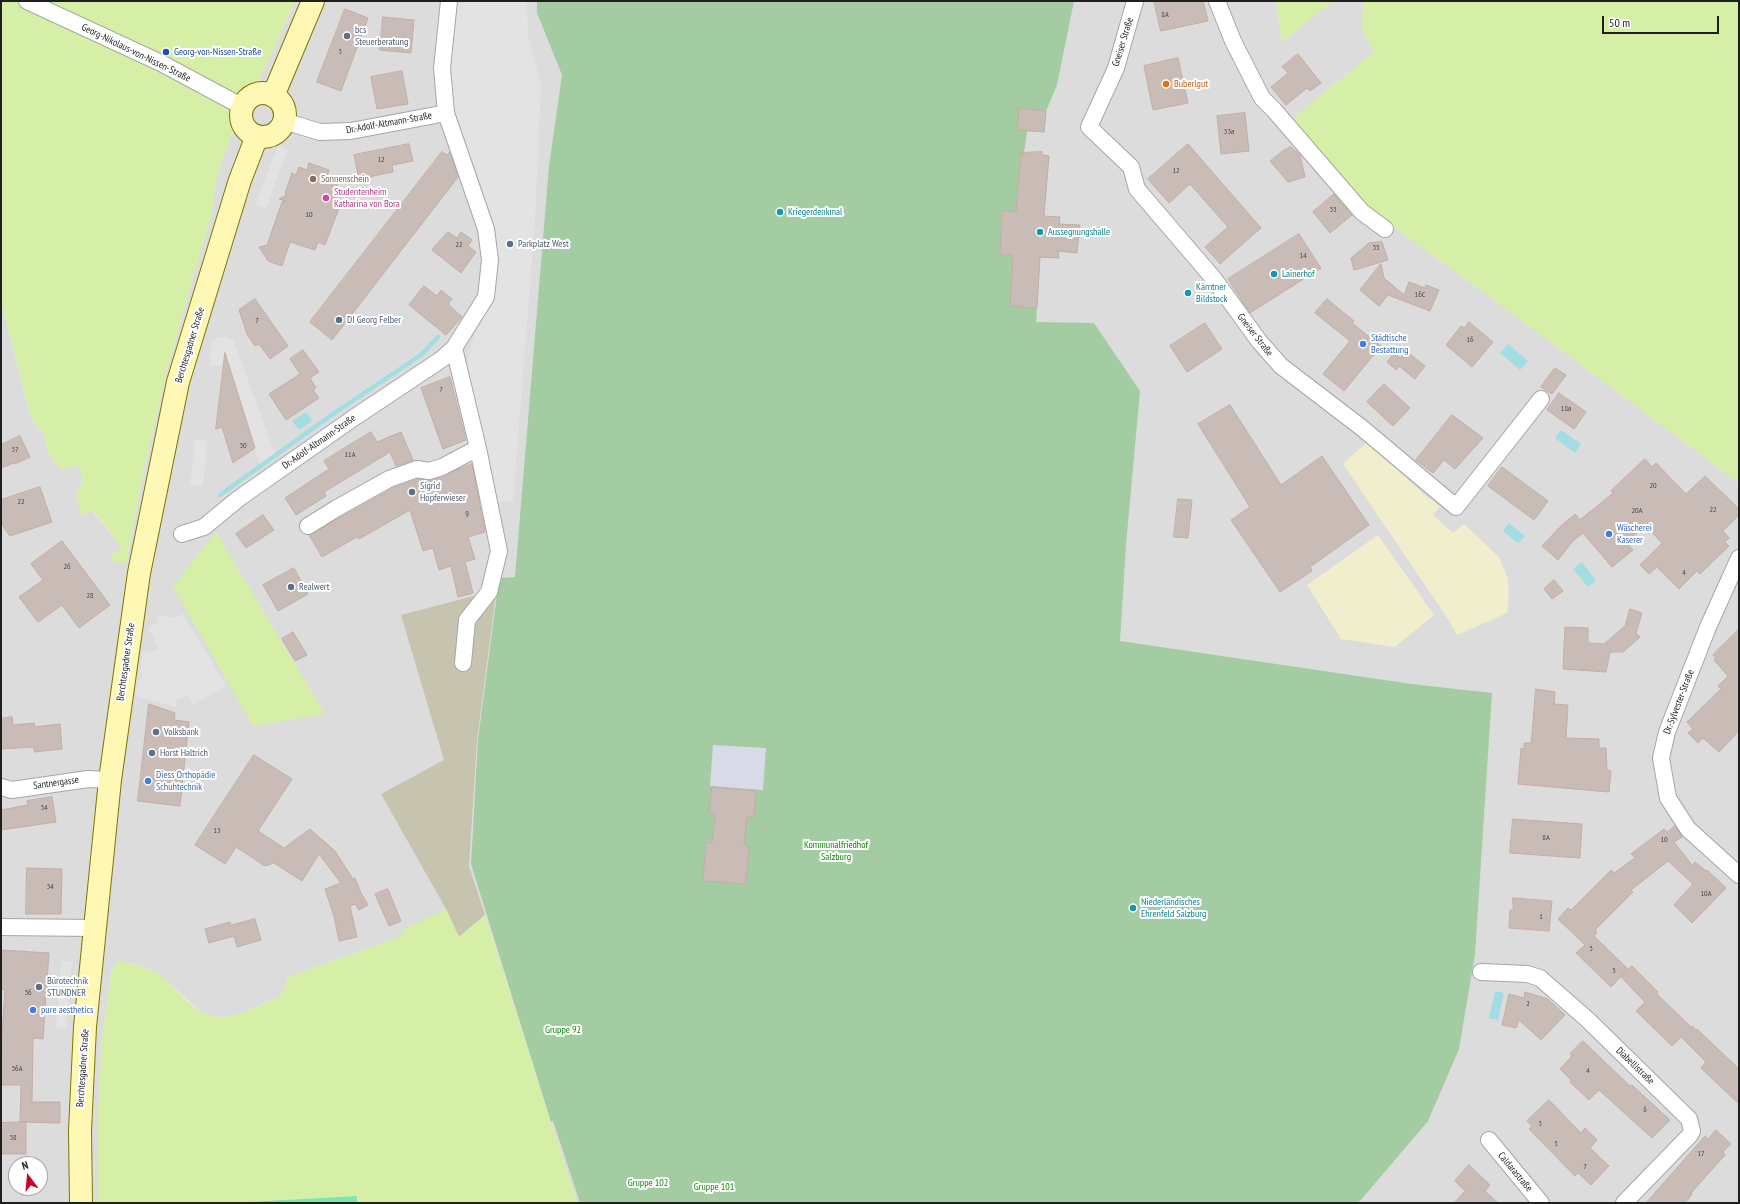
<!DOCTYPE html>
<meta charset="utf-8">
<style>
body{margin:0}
#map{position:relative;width:1740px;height:1204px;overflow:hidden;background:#f1ebe4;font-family:"PT Sans Narrow",sans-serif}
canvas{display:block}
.frame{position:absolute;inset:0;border:2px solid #1f1f1f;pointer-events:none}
.north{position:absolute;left:8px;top:1156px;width:40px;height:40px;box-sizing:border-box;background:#fff;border:1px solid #a5a5a5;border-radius:50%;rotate:344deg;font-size:11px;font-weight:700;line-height:16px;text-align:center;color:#1f1f1f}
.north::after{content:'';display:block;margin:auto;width:14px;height:18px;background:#ce001f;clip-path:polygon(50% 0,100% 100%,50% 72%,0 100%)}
.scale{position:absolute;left:1602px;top:16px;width:117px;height:18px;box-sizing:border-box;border:2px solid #1f1f1f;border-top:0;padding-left:5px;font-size:12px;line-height:14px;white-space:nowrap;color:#1f1f1f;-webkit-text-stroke:3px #fff;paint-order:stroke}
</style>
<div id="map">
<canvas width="1740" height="1204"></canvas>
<div class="frame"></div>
<div class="north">N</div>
<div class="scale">50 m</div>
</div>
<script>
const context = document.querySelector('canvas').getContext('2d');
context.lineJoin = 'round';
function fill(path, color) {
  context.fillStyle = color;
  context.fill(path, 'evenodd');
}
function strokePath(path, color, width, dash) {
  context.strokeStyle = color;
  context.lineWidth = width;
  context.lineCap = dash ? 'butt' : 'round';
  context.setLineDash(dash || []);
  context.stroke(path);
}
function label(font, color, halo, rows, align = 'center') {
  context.font = font + ' "PT Sans Narrow",sans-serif';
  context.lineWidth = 4;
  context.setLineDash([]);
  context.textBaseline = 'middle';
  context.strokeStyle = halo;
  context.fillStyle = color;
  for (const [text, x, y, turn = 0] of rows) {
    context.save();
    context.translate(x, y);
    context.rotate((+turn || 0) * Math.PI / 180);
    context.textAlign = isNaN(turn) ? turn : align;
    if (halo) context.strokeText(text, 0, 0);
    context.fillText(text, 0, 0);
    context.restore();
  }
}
fill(new Path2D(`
 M 295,1 L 1276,1 L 1282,42 L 1333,1 L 1363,1 L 1362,28 L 1374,52 L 1291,120 L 1369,209 L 1470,282 L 1739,483 L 1739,1203 L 577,1203 L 485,915 L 459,937 L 401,931 L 403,936 L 288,977 L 284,992 L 278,998 L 234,1016 L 216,1017 L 202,1013 L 168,982 L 150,970 L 128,962 L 112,969 L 102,1038 L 98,1114 L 98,1203 L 1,1203 L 1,300 L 31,418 L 45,436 L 48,453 L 78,465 L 83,478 L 76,495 L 82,516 L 92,510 L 122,548 L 113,554 L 126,563 L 143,473 L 165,378 L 194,273 L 210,221 L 217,175 L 231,136 L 259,81 ZM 16,1164 L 40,1164 L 40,1188 L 16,1188 Z`), '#dddcdc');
fill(new Path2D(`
 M 498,577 L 477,741 L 469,866 L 485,915 L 459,937 L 446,909 L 381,794 L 444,760 L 401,615 L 489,592 Z`), '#c6c3af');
fill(new Path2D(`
 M 1367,442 L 1427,497 L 1440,506 L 1433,515 L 1453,533 L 1464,524 L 1499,557 L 1507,576 L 1509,591 L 1507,613 L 1457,635 L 1448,619 L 1343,464 Z
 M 1378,535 L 1434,615 L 1395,647 L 1341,639 L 1307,585 Z`), '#f1eece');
fill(new Path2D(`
 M 1,1 L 295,1 L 259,81 L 231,136 L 217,175 L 210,221 L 194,273 L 165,378 L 143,473 L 126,563 L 114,562 L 111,559 L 112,554 L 122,548 L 93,510 L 82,516 L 76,495 L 83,478 L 78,465 L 61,470 L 48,453 L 45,436 L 31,418 L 1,300 Z
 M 1276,1 L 1333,1 L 1282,42 Z
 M 1363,1 L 1739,1 L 1739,483 L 1470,282 L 1369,209 L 1291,120 L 1374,52 L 1362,28 Z
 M 216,532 L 325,714 L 253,726 L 173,587 Z
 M 446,909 L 459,937 L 485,915 L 577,1203 L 357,1203 L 356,1196 L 227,1203 L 98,1203 L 98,1114 L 102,1038 L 112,969 L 120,961 C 131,963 151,969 160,975 C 178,988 192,1014 216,1017 C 230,1018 244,1012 257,1007 C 277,999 282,999 288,977 L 402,936 L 401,931 Z`), '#d5efa6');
fill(new Path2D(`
 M 537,1 L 1074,1 L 1057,85 L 1046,111 L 1044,132 L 1027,131 L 1024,153 L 1049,156 L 1044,216 L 1060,217 L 1060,224 L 1080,225 L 1077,253 L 1059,251 L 1059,258 L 1040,257 L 1036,322 L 1094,323 L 1140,391 L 1126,545 L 1120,641 L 1412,684 L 1492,693 L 1475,954 L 1459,1049 L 1428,1121 L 1360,1201 L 1356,1203 L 580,1203 L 553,1121 L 551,1122 L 471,864 L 478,740 L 499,578 L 515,577 L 549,166 L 562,75 L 537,13 Z`), '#a3cca3');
fill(new Path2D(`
 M 357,1196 L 357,1203 L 228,1203 Z`), '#7be7ad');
fill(new Path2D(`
 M 449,1 L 527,1 L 528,37 L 541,84 L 535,221 L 513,501 L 497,503 L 465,367 L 486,297 L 490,259 L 446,113 Z
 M 278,145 L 288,149 L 266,209 L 255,205 Z
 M 218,337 L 226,337 L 234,341 L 275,454 L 260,465 L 228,364 L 209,367 L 212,343 Z
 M 195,440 L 207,441 L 203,486 L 190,485 Z
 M 183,614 L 226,685 L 193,705 L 187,695 L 177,700 L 176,707 L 136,696 L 137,681 L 143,679 L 140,671 L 143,652 L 150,653 L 159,648 L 148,628 L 158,622 L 157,618 L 163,615 L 174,618 Z
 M 61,961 L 72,962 L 66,1028 L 56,1027 Z`), '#e3e3e3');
fill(new Path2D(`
 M 713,745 L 766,748 L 763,790 L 710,786 Z`), '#d8dae7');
fill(new Path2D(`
 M 1508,344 L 1528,361 L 1520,370 L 1500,353 Z
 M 306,412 L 312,421 L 299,430 L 292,421 Z
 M 1561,430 L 1581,444 L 1575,453 L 1555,438 Z
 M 1509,523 L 1525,536 L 1518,543 L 1503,531 Z
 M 1582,562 L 1596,581 L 1588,587 L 1573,569 Z
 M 1495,991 L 1504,993 L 1498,1020 L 1489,1018 Z`), '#a1dde2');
strokePath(new Path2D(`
 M 220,495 L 333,414 L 421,355 L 438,337`), '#a1dde2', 4.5);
const building = new Path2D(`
 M 1154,1 L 1203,1 L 1208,21 L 1161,31 Z
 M 345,9 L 368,18 L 341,91 L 317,82 Z
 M 383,17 L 414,20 L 411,53 L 380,50 Z
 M 1298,54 L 1321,83 L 1310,91 L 1307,88 L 1286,105 L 1271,87 L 1288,73 L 1282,67 Z
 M 1178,58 L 1188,103 L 1153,110 L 1144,66 Z
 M 402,71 L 408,104 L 377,109 L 371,77 Z
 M 1019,108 L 1046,111 L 1044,132 L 1018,130 Z
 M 1245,113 L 1249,151 L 1221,154 L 1217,116 Z
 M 409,144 L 413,161 L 392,165 L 393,172 L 359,179 L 354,155 Z
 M 1188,144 L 1261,228 L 1220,264 L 1205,247 L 1228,227 L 1190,184 L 1169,203 L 1148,179 Z
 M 1291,147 L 1300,155 L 1305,177 L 1288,182 L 1270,161 L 1284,150 Z
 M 442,152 L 447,155 L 450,152 L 458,177 L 332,340 L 310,322 Z
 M 1042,152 L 1042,155 L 1049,156 L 1044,216 L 1060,217 L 1059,224 L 1080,225 L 1077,253 L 1058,251 L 1059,258 L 1040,257 L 1037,308 L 1010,306 L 1013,255 L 1000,254 L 1002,210 L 1016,212 L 1021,153 Z
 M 309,163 L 329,170 L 327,177 L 336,180 L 341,203 L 325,245 L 318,242 L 315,250 L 290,242 L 282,266 L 268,261 L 259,247 L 267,245 L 282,202 L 286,201 L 279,199 L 287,195 L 285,194 L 292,173 L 296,175 L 299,167 L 307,170 Z
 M 1334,194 L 1352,215 L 1330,233 L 1313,212 Z
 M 448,232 L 457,238 L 461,232 L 472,240 L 468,246 L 476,252 L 461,273 L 432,250 Z
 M 1299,234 L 1321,268 L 1250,313 L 1228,279 Z
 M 1382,242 L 1388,260 L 1354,270 L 1351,258 L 1369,243 Z
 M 1381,264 L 1384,278 L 1404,295 L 1409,282 L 1425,288 L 1426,285 L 1439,290 L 1430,311 L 1388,295 L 1379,306 L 1360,290 Z
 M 424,286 L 437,296 L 441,290 L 452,299 L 448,304 L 462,317 L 446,335 L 409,305 Z
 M 255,299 L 288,346 L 270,359 L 259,344 L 255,346 L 247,334 L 239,310 Z
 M 1327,299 L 1354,321 L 1352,323 L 1381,346 L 1344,391 L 1323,374 L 1350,341 L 1315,313 Z
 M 1469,322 L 1493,342 L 1472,367 L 1446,345 L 1461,326 L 1464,328 Z
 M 1205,323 L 1222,349 L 1187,372 L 1170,346 Z
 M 303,350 L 319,372 L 310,378 L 316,388 L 313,390 L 319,398 L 286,420 L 269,394 L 300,374 L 290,359 Z
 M 1406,351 L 1425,366 L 1415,379 L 1399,366 L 1396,370 L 1387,362 L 1394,353 L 1400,358 Z
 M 225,353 L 255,448 L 233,463 L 222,427 L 216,429 Z
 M 1555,368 L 1566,375 L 1552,394 L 1541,387 Z
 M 450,377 L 466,440 L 443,449 L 421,388 Z
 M 1384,384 L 1410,408 L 1393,426 L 1367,402 Z
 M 1559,393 L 1586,412 L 1574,429 L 1547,410 Z
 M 1230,405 L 1281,485 L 1322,456 L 1369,525 L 1310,567 L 1312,571 L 1280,592 L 1231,520 L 1250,507 L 1198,424 Z
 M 1452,415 L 1483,438 L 1455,469 L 1444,460 L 1433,473 L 1416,460 Z
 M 371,432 L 377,442 L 401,432 L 413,460 L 396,466 L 390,452 L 324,492 L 326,496 L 296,515 L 285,498 L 329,469 L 324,461 Z
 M 20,436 L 30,457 L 15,464 L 14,463 L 1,468 L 1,445 Z
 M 1645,459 L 1652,467 L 1656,463 L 1686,494 L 1705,476 L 1739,509 L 1739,515 L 1723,531 L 1729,538 L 1725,542 L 1729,546 L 1700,574 L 1697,571 L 1679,589 L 1657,567 L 1649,574 L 1640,565 L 1662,543 L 1646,526 L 1626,542 L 1633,550 L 1612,567 L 1583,533 L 1573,541 L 1558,560 L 1542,546 L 1561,526 L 1575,514 L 1580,520 L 1613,493 L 1611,491 Z
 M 472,464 L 485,532 L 468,537 L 475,559 L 465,562 L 473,593 L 458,597 L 451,566 L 439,570 L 433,548 L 423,551 L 410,510 L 359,539 L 357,537 L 322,557 L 309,535 L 393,488 L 418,479 L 432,480 Z
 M 1502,467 L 1548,501 L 1534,520 L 1488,486 Z
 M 40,487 L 52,522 L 10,536 L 4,528 L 1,520 L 1,500 Z
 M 1178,499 L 1192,500 L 1188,538 L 1174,537 Z
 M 263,515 L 274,530 L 246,548 L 236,534 Z
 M 62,541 L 110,605 L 79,628 L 62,605 L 38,622 L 19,597 L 43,580 L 31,564 Z
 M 294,568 L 308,594 L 278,611 L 263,585 Z
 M 1554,580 L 1563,591 L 1552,599 L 1544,589 Z
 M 1630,609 L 1642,613 L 1636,633 L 1640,637 L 1623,652 L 1610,652 L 1606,672 L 1563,669 L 1565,627 L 1588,628 L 1588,643 L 1604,644 L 1625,626 Z
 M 1739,629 L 1739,731 L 1719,752 L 1703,738 L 1698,743 L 1688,733 L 1693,729 L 1687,722 L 1721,689 L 1718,686 L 1728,676 L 1714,660 L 1716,658 L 1713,655 Z
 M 293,632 L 307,655 L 295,661 L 282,639 Z
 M 1536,689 L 1555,692 L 1554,704 L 1568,705 L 1566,738 L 1599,739 L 1599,748 L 1606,748 L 1607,770 L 1611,771 L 1609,792 L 1518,784 L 1521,748 L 1524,749 L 1524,743 L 1531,743 Z
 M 149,704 L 175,713 L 174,720 L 189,722 L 180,806 L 138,801 Z
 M 12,717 L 13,725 L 34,723 L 35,727 L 60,724 L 62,749 L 34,752 L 34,747 L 1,749 L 1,719 Z
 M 254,755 L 292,779 L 258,831 L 284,848 L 310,829 L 335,851 L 353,879 L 355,878 L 361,893 L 368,905 L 359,910 L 355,904 L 350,906 L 357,937 L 339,941 L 334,916 L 325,889 L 341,883 L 319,854 L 302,881 L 274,863 L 265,866 L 236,847 L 225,864 L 195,845 Z
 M 712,787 L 756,791 L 754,817 L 747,816 L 744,845 L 749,846 L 746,884 L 703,881 L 706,842 L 712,843 L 715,814 L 709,813 Z
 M 52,797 L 56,822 L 1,830 L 1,810 L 28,805 L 27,801 Z
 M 1513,819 L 1582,824 L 1580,858 L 1510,853 Z
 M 1675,826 L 1682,837 L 1674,842 L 1692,865 L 1695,862 L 1706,871 L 1707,870 L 1726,888 L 1692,923 L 1674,905 L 1693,884 L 1668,861 L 1631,890 L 1633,892 L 1595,930 L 1597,932 L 1594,936 L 1628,969 L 1611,987 L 1576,953 L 1585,945 L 1558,919 L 1568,908 L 1571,910 L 1611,870 L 1614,873 L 1635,858 L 1631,854 L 1664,829 L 1667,832 Z
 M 27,868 L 62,869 L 61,914 L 26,914 Z
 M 388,889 L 401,921 L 389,926 L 375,894 Z
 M 1513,898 L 1552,901 L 1549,931 L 1509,928 L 1510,910 L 1513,910 Z
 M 255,919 L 261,940 L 237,947 L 234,936 L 209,943 L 205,929 L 230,922 L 231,925 Z
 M 1,950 L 49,953 L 43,1039 L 33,1038 L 32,1102 L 60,1102 L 60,1123 L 20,1122 L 21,1085 L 1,1085 L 2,1032 L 5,990 L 1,990 Z
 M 1632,966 L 1658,992 L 1657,994 L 1691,1027 L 1692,1026 L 1696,1030 L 1697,1029 L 1739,1069 L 1739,1104 L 1701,1068 L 1706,1062 L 1681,1037 L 1672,1046 L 1636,1011 L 1645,1002 L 1621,977 Z
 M 1525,992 L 1548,999 L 1565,1015 L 1541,1040 L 1519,1020 L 1516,1028 L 1502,1025 L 1509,994 L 1524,998 Z
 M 1583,1041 L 1630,1086 L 1632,1085 L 1670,1120 L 1652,1138 L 1599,1090 L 1589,1100 L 1570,1082 L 1571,1080 L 1560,1069 L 1572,1056 L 1570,1054 Z
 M 1549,1100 L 1581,1133 L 1585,1128 L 1597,1140 L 1590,1148 L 1609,1166 L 1591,1185 L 1578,1173 L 1575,1176 L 1529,1129 L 1532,1126 L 1527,1121 Z
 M 26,1122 L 26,1154 L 1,1154 L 1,1123 Z
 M 1716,1130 L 1731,1144 L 1723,1152 L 1725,1155 L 1691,1193 L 1692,1194 L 1685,1203 L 1646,1203 L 1705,1136 L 1708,1139 Z
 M 1469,1165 L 1490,1185 L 1485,1191 L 1498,1203 L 1454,1203 L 1465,1191 L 1455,1181 Z`);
fill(building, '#c9bcb7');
strokePath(building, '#c4aea5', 1);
const minor = new Path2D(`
 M 27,1 L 161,63 L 243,107
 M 1135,1 L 1116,68 L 1089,127 L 1131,167 L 1137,189 L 1214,279 L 1259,341 L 1281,366 L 1362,428 L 1456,507 L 1541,399
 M 1217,1 L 1233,41 L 1262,98 L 1274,110 L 1362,212 L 1385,229
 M 284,121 L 320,132 L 351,131 L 446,113
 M 308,526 L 337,508 L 389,479 L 417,469 L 429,471 L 442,467 L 478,448 L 454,348
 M 182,534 L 204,527 L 238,499 L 352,419 L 442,359 L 454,348 L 486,297 L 490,260 L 486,229 L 446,113 L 442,68 L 449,1
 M 1739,558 L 1708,627 L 1667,732 L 1661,758 L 1668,798 L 1688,829 L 1739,875
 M 463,663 L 467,620 L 489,592 L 499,551 L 478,448
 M 1,787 L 12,790 L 88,779 L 110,780
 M 1,927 L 95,928
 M 1481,972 L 1527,974 L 1540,978 L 1588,1020 L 1689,1119 L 1692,1131 L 1690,1135 L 1624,1203
 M 1489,1140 L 1541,1203`);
const secondary = new Path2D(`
 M241 115a22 22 0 1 1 44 0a22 22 0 1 1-44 0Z
 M 273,96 L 313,1
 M 81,1203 L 80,1130 L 85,1027 L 110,780 L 139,573 L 178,382 L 240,180 L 257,136`);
strokePath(minor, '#a6a6a6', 18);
strokePath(secondary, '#7c7700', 24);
strokePath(minor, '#fff', 16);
strokePath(secondary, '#fff8b4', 22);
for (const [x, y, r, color] of [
 [347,36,4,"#5c6f8a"],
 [166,52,4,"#1a4fb4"],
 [1166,84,4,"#e8710a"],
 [313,179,4,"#8d6e63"],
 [326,198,4,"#d1479c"],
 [780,212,4,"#0f9aa8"],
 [1040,232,4,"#0f9aa8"],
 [510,244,4,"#5c6f8a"],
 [1274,274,4,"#0f9aa8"],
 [1188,293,4,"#0f9aa8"],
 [339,320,4,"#5c6f8a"],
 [1363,344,4,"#3f7fe0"],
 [412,492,4,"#5c6f8a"],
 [1609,534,4,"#3f7fe0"],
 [291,587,4,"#5c6f8a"],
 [156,732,4,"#5c6f8a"],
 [152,753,4,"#5c6f8a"],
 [148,781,4,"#3f7fe0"],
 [1133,908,4,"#0f9aa8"],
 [39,987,4,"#5c6f8a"],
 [33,1010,4,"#3f7fe0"]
]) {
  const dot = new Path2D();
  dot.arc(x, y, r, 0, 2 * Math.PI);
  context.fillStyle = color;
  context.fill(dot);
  strokePath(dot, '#fff', 1.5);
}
label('8px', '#4a4645', null, [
 ["8A",1165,15],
 ["3",340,52],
 ["33a",1229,132],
 ["12",381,160],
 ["12",1176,171],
 ["33",1333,210],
 ["10",309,215],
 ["22",459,245],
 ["35",1376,248],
 ["14",1303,256],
 ["16C",1420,295],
 ["7",257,321],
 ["16",1470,340],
 ["7",441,390],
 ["18a",1566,409],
 ["30",243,446],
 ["57",15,450],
 ["11A",350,455],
 ["20",1653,486],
 ["22",21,502],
 ["22",1713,510],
 ["20A",1637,511],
 ["9",467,514],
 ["26",67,567],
 ["4",1684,573],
 ["28",90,596],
 ["34",44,808],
 ["13",217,831],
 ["8A",1546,838],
 ["10",1664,840],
 ["34",50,887],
 ["10A",1706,894],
 ["1",1541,917],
 ["3",1591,949],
 ["5",1614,971],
 ["36",28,993],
 ["2",1528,1004],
 ["36A",17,1069],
 ["4",1588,1071],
 ["6",1645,1110],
 ["3",1540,1124],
 ["38",13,1138],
 ["5",1556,1144],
 ["17",1701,1154],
 ["7",1585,1167]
]);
label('10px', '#4e5e75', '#fff', [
 ["bcs",355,30],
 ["Steuerberatung",355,42],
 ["Parkplatz West",518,244],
 ["DI Georg Felber",347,320],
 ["Sigrid",420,486],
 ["Hopferwieser",420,498],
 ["Realwert",299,587],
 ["Volksbank",164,732],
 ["Horst Haltrich",160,753],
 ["Bürotechnik",47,981],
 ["STUNDNER",47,993]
], 'left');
label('10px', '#1f1f1f', '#fff', [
 ["Gneiser Straße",1123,42,-73],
 ["Georg-Nikolaus-von-Nissen-Straße",136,53,26],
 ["Dr.-Adolf-Altmann-Straße",389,123,-10],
 ["Gneiser Straße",1255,335,52],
 ["Berchtesgadner Straße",190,345,-73],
 ["Dr.-Adolf-Altmann-Straße",319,442,-35],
 ["Berchtesgadner Straße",126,662,-82],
 ["Dr.-Sylvester-Straße",1679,702,-69],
 ["Santnergasse",56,783,-8],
 ["Diabellistraße",1635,1066,44],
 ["Berchtesgadner Straße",83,1068,-86],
 ["Caldarastraße",1515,1172,50]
]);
label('10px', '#164399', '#fff', [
 ["Georg-von-Nissen-Straße",174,52]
], 'left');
label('10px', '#c56008', '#fff', [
 ["Buberlgut",1174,84]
], 'left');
label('10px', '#785e54', '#fff', [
 ["Sonnenschein",321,179]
], 'left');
label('10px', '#b23c85', '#fff', [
 ["Studentenheim",334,192],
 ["Katharina von Bora",334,204]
], 'left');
label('10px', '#0d838f', '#fff', [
 ["Kriegerdenkmal",788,212],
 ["Aussegnungshalle",1048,232],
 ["Lainerhof",1282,274],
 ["Kärntner",1196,287],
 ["Bildstock",1196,299],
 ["Niederländisches",1141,902],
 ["Ehrenfeld Salzburg",1141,914]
], 'left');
label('10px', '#366cbe', '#fff', [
 ["Städtische",1371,338],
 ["Bestattung",1371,350],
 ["Wäscherei",1617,528],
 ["Kaserer",1617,540],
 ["Diess Orthopädie",156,775],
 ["Schuhtechnik",156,787],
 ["pure aesthetics",41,1010]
], 'left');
label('10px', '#0a8901', '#fff', [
 ["Kommunalfriedhof",836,845],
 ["Salzburg",836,857],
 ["Gruppe 92",563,1030],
 ["Gruppe 102",648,1183],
 ["Gruppe 101",714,1187]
]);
</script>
